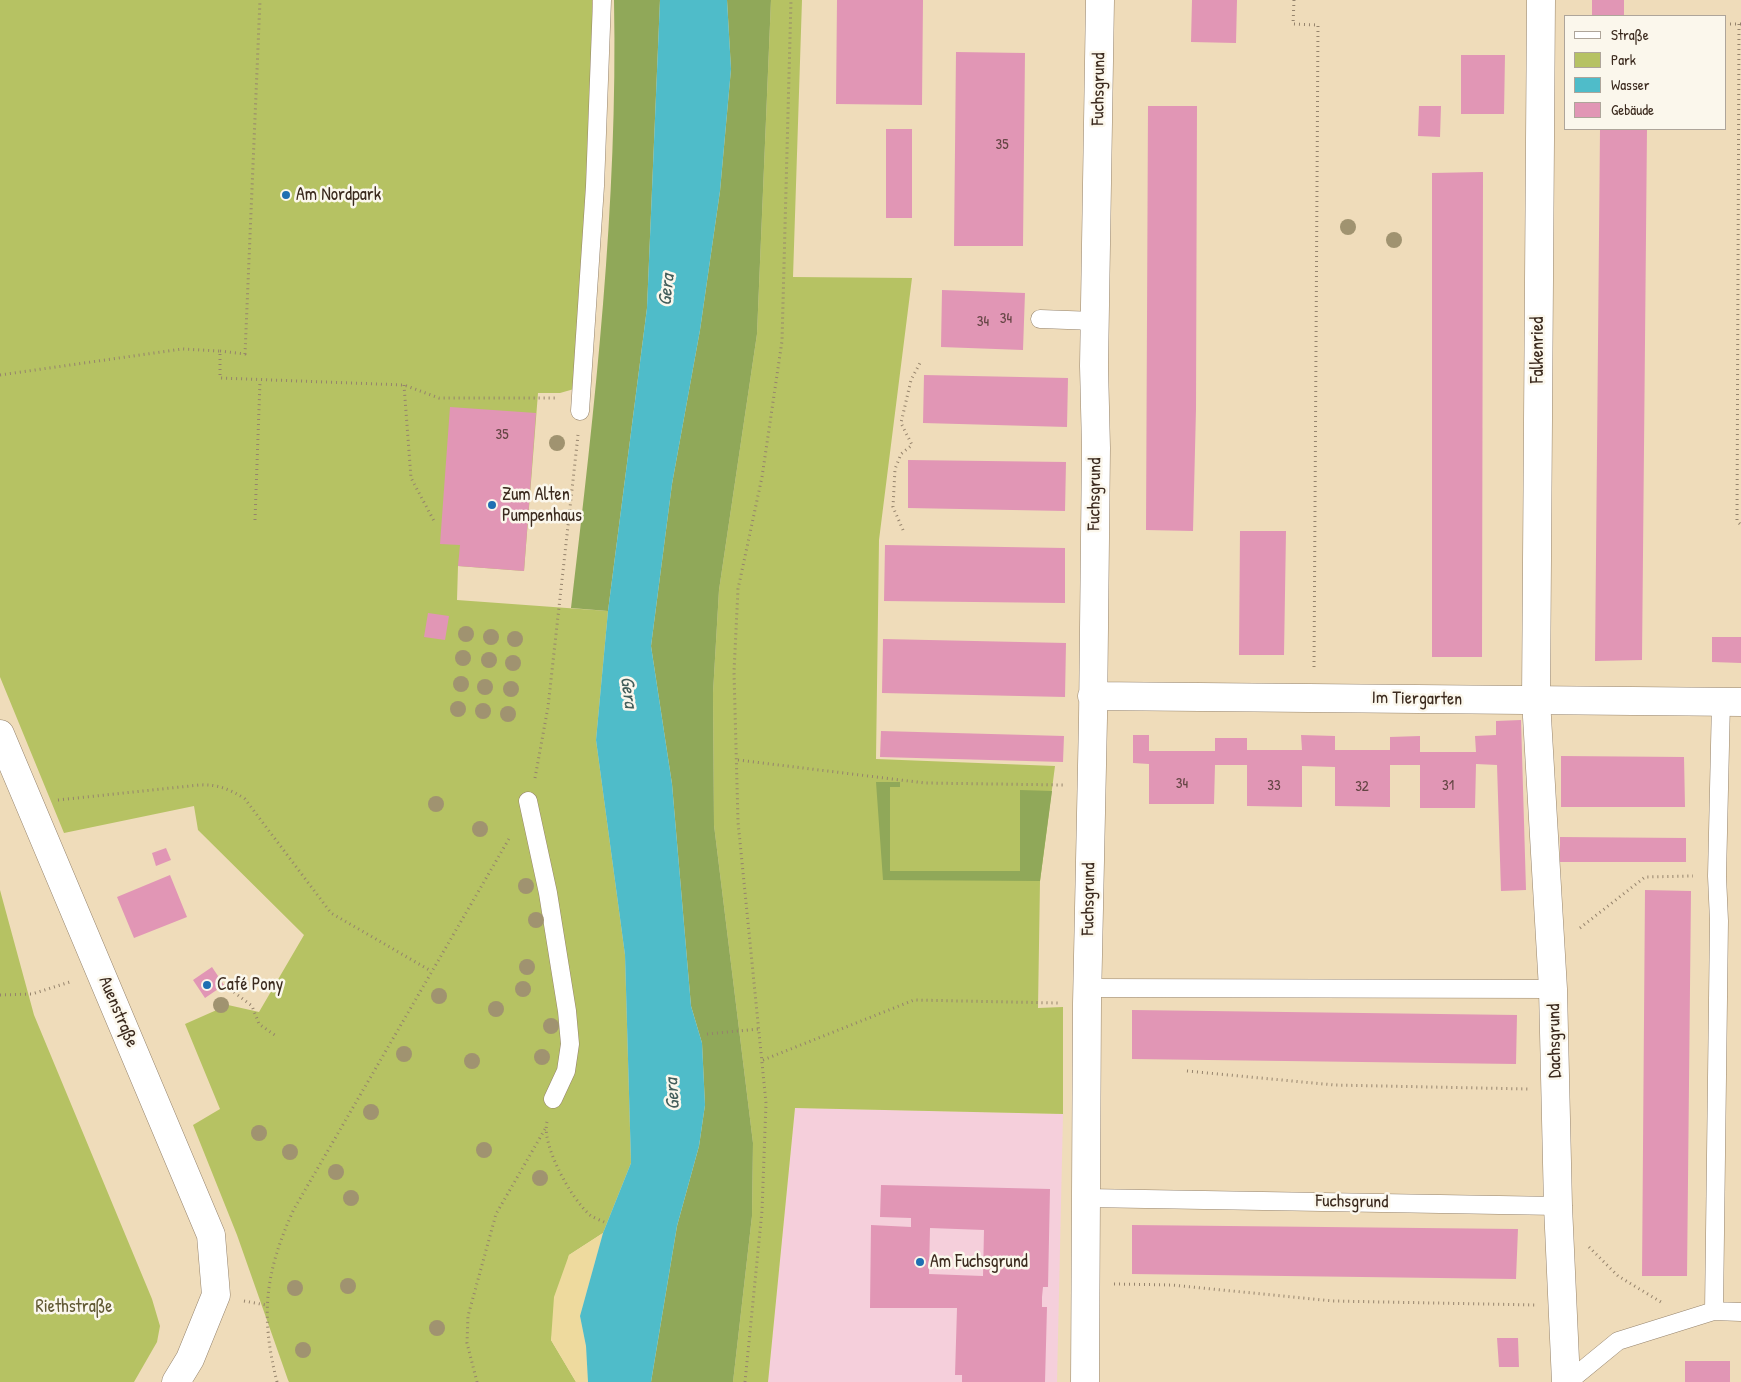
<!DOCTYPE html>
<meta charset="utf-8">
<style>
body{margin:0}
#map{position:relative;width:1741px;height:1382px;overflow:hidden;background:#efdcba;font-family:"Patrick Hand",sans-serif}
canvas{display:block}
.legend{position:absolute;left:1564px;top:15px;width:162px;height:115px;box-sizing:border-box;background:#fbf7ec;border:1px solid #aea59a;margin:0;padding:6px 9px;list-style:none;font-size:15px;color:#3b2a1e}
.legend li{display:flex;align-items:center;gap:10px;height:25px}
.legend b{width:25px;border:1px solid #aea59a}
</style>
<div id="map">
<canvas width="1741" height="1382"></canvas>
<ul class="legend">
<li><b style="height:6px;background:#fff"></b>Straße</li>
<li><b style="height:14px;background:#b6c263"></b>Park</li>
<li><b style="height:14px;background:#4fbcc9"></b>Wasser</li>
<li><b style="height:14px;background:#e196b5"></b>Gebäude</li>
</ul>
</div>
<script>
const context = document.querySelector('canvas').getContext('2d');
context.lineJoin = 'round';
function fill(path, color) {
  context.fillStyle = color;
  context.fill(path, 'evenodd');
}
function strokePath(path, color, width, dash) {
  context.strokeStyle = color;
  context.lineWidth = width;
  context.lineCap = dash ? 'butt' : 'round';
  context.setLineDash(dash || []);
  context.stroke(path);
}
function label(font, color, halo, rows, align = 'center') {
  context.font = font + ' "Patrick Hand",sans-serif';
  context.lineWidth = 5;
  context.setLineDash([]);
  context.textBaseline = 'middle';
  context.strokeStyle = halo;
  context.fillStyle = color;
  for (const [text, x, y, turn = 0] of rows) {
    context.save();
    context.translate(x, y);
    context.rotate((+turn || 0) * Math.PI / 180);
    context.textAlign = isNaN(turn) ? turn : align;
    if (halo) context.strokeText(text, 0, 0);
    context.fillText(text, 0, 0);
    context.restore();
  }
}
fill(new Path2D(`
 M 795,1108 L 1063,1114 L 1057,1382 L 768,1382 Z`), '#f5cfdb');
fill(new Path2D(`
 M 0,0 L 592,0 L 593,83 L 574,389 L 560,393 L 538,393 L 524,571 L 458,566 L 457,600 L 608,611 L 596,740 L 625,955 L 631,1163 L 603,1233 L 569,1255 L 551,1340 L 576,1382 L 289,1382 L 288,1380 L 237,1235 L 193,1125 L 220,1109 L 185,1024 L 228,1005 L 259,1012 L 304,935 L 198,830 L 194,806 L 64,833 L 0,677 Z
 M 771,0 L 802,0 L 793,277 L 912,278 L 879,540 L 876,759 L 1055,766 L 1040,881 L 1038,1008 L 1063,1007 L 1063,1114 L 795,1108 L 768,1382 L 733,1382 L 752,1216 L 753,1143 L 714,825 L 713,693 L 719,590 L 757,334 Z
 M 0,890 L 34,1015 L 152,1299 L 160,1326 L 157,1342 L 134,1382 L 0,1382 Z`), '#b6c263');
fill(new Path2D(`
 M 614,0 L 660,0 L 647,308 L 608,611 L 571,608 C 595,406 618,204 614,0 Z
 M 727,0 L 771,0 L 757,334 L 719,590 L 713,693 L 714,825 L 753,1143 L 752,1216 L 733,1382 L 651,1382 L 677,1226 L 699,1146 L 705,1105 L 702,1043 L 691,1006 L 672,784 L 651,646 L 672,484 L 700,330 L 720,191 L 731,69 Z
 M 876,782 L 900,782 L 900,787 L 890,787 L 890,871 L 1020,871 L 1020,790 L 1052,791 L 1040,881 L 883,880 Z`), '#90a859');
fill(new Path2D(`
 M 603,1233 L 580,1316 L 586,1346 L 588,1382 L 576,1382 L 551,1340 L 554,1297 L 569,1255 Z`), '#eeda9e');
fill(new Path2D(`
 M 660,0 L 727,0 L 731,69 L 720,191 L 700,330 L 672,484 L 651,646 L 672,784 L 691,1006 L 702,1043 L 705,1105 L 699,1146 L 677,1226 L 651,1382 L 588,1382 L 586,1346 L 580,1316 L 603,1233 L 631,1163 L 625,955 L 596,740 L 608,611 L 647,308 Z`), '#4fbcc9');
fill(new Path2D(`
 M 837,0 L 923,0 L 922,105 L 836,104 Z
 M 1192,0 L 1237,0 L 1236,43 L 1191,42 Z
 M 1592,0 L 1624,0 L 1624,16 L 1592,16 Z
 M 956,52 L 1025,53 L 1023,246 L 954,246 Z
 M 1461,55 L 1505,55 L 1504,114 L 1461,114 Z
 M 1148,106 L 1197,106 L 1196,409 L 1193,531 L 1146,530 Z
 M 1419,106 L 1441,106 L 1440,137 L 1418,136 Z
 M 886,129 L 912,129 L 912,218 L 886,218 Z
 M 1600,129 L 1647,129 L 1642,660 L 1595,661 Z
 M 1483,172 L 1482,657 L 1432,657 L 1432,173 Z
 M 942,290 L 1025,293 L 1023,350 L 941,347 Z
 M 924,375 L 1068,378 L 1067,427 L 923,423 Z
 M 450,407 L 536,413 L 524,571 L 458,566 L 460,545 L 440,544 Z
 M 908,460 L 1066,462 L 1065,511 L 908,508 Z
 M 1240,531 L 1286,531 L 1284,655 L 1239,655 Z
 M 885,545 L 1065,548 L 1065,603 L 884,601 Z
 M 428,613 L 449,616 L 445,640 L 424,637 Z
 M 1712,637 L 1741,637 L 1741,663 L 1712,662 Z
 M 883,639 L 1066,643 L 1065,697 L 882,693 Z
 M 1521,720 L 1526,890 L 1501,891 L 1497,765 L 1476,764 L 1475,808 L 1420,808 L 1420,765 L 1390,765 L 1390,807 L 1335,806 L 1335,767 L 1302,766 L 1302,807 L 1247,806 L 1247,765 L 1215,765 L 1214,804 L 1149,804 L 1149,764 L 1133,763 L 1133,735 L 1149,735 L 1149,751 L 1215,751 L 1215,738 L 1247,738 L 1247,750 L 1302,750 L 1301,735 L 1335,736 L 1335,750 L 1390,750 L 1390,737 L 1420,736 L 1420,752 L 1476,752 L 1475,736 L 1496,735 L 1496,721 Z
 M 881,731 L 1064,736 L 1063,762 L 880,757 Z
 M 1561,756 L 1684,757 L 1685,807 L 1561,807 Z
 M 1560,837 L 1686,838 L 1686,862 L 1560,862 Z
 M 166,848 L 171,860 L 156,866 L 152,853 Z
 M 170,875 L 187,917 L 134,938 L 117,897 Z
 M 1645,890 L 1691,891 L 1687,1276 L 1642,1276 Z
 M 212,967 L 224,985 L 205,998 L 193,980 Z
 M 1132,1010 L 1517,1015 L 1516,1064 L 1132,1059 Z
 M 881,1185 L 1050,1189 L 1048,1287 L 1043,1287 L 1042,1297 L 1042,1307 L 1047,1307 L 1045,1382 L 962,1382 L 962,1375 L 955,1375 L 957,1308 L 870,1308 L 871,1225 L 911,1227 L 911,1218 L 880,1217 ZM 930,1228 L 984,1230 L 983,1276 L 929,1274 Z
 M 1132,1225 L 1518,1229 L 1516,1279 L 1132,1274 Z
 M 1497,1338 L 1518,1338 L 1519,1367 L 1499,1367 Z
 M 1685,1361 L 1730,1361 L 1730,1382 L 1685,1382 Z`), '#e196b5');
const service = new Path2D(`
 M 1040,319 L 1095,321
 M 580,411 L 595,186 L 602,0
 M 528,801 L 548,893 L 567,1011 L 570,1044 L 566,1071 L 553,1099
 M 1087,988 L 1553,989
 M 1086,1198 L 1558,1206
 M 1714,1311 L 1719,921 L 1717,876 L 1721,702
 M 1568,1382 L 1618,1341 L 1714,1311 L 1741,1312`);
const minor = new Path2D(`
 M 1541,0 L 1536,700 L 1553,989 L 1558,1206 L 1566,1382
 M 1092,696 L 1741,702
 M 0,734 L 211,1235 L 216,1295 L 190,1359 L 176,1382
 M 1085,1382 L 1087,1003 L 1093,718 L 1096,448 L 1094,366 L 1100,0`);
strokePath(service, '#95836c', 19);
strokePath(minor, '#95836c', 29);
strokePath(new Path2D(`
 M 1294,0 L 1293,24 L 1318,25 L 1314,670
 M 1725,24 L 1741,24
 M 1739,24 L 1737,521 L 1741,525
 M 220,351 L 245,354 L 260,0
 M 0,375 L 182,349 L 220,351 L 220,378 L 404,385 L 439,398 L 556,398
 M 404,385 L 411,478 L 434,521
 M 255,520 L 260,381
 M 903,530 L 893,507 L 895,469 L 901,454 L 912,445 L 901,423 L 911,380 L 921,361
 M 738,760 L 925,783 L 1064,785
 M 535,778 L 548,707 L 578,435
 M 58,800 L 199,785 C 217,784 230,789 245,799 L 331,913 L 431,971
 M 1580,928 L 1645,877 L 1693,876
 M 230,989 L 252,1006 L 259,1024 L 276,1036
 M 0,995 L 32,994 L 73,981
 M 707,1034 L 759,1029
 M 763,1060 L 914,1000 L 1058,1003
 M 1187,1071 L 1334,1085 L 1528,1089
 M 547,1122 C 541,1145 572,1200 590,1215 C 594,1218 600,1220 604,1222
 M 1589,1247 L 1618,1276 L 1661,1302
 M 1114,1284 L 1172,1285 L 1333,1301 L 1535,1305
 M 244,1301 L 266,1305
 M 277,1382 C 260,1315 265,1272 294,1209 L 510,837
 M 477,1382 L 467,1343 L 468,1316 L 496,1214 L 545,1129
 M 745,1382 L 762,1211 L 766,1103 L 738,822 L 734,672 L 738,589 L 762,477 L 782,341 L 791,0`), '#95836c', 3, [1, 4]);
strokePath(service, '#fff', 18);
strokePath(minor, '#fff', 28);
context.fillStyle = '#a09370';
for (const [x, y] of [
 [1348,227],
 [1394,240],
 [557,443],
 [466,634],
 [491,637],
 [515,639],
 [463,658],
 [489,660],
 [513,663],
 [461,684],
 [485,687],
 [511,689],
 [458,709],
 [483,711],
 [508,714],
 [436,804],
 [480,829],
 [526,886],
 [536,920],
 [527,967],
 [523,989],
 [439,996],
 [221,1005],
 [496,1009],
 [551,1026],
 [404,1054],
 [542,1057],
 [472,1061],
 [371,1112],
 [259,1133],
 [484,1150],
 [290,1152],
 [336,1172],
 [540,1178],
 [351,1198],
 [348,1286],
 [295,1288],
 [437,1328],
 [303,1350]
]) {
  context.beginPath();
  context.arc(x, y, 8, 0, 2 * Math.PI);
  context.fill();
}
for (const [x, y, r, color] of [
 [286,195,5,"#1f6fb2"],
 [492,505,5,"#1f6fb2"],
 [207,985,5,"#1f6fb2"],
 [920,1262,5,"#1f6fb2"]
]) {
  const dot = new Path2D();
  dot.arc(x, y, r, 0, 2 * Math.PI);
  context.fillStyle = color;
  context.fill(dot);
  strokePath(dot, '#fbf7ec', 2);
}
label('15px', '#644544', null, [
 ["35",1002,145],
 ["34",1006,319],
 ["34",983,322],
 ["35",502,435],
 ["34",1182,784],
 ["33",1274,786],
 ["31",1448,786],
 ["32",1362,787]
]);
label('18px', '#3b2a1e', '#fbf7ec', [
 ["Fuchsgrund",1099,89,-89],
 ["Falkenried",1538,350,-90],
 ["Fuchsgrund",1095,494,-89],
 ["Im Tiergarten",1417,699,1],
 ["Fuchsgrund",1089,899,-89],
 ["Auenstraße",118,1012,67],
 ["Dachsgrund",1555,1041,-91],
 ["Fuchsgrund",1352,1202,1]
]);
label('18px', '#3b2a1e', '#fbf7ec', [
 ["Am Nordpark",296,195],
 ["Zum Alten",502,495],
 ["Pumpenhaus",502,516],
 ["Café Pony",217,985],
 ["Am Fuchsgrund",930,1262]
], 'left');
label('18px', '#605833', '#fbf7ec', [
 ["Riethstraße",74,1307]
]);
label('italic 19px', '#425d5a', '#fbf7ec', [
 ["Gera",667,290,-84],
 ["Gera",628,692,82],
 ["Gera",673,1094,-93]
]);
</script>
